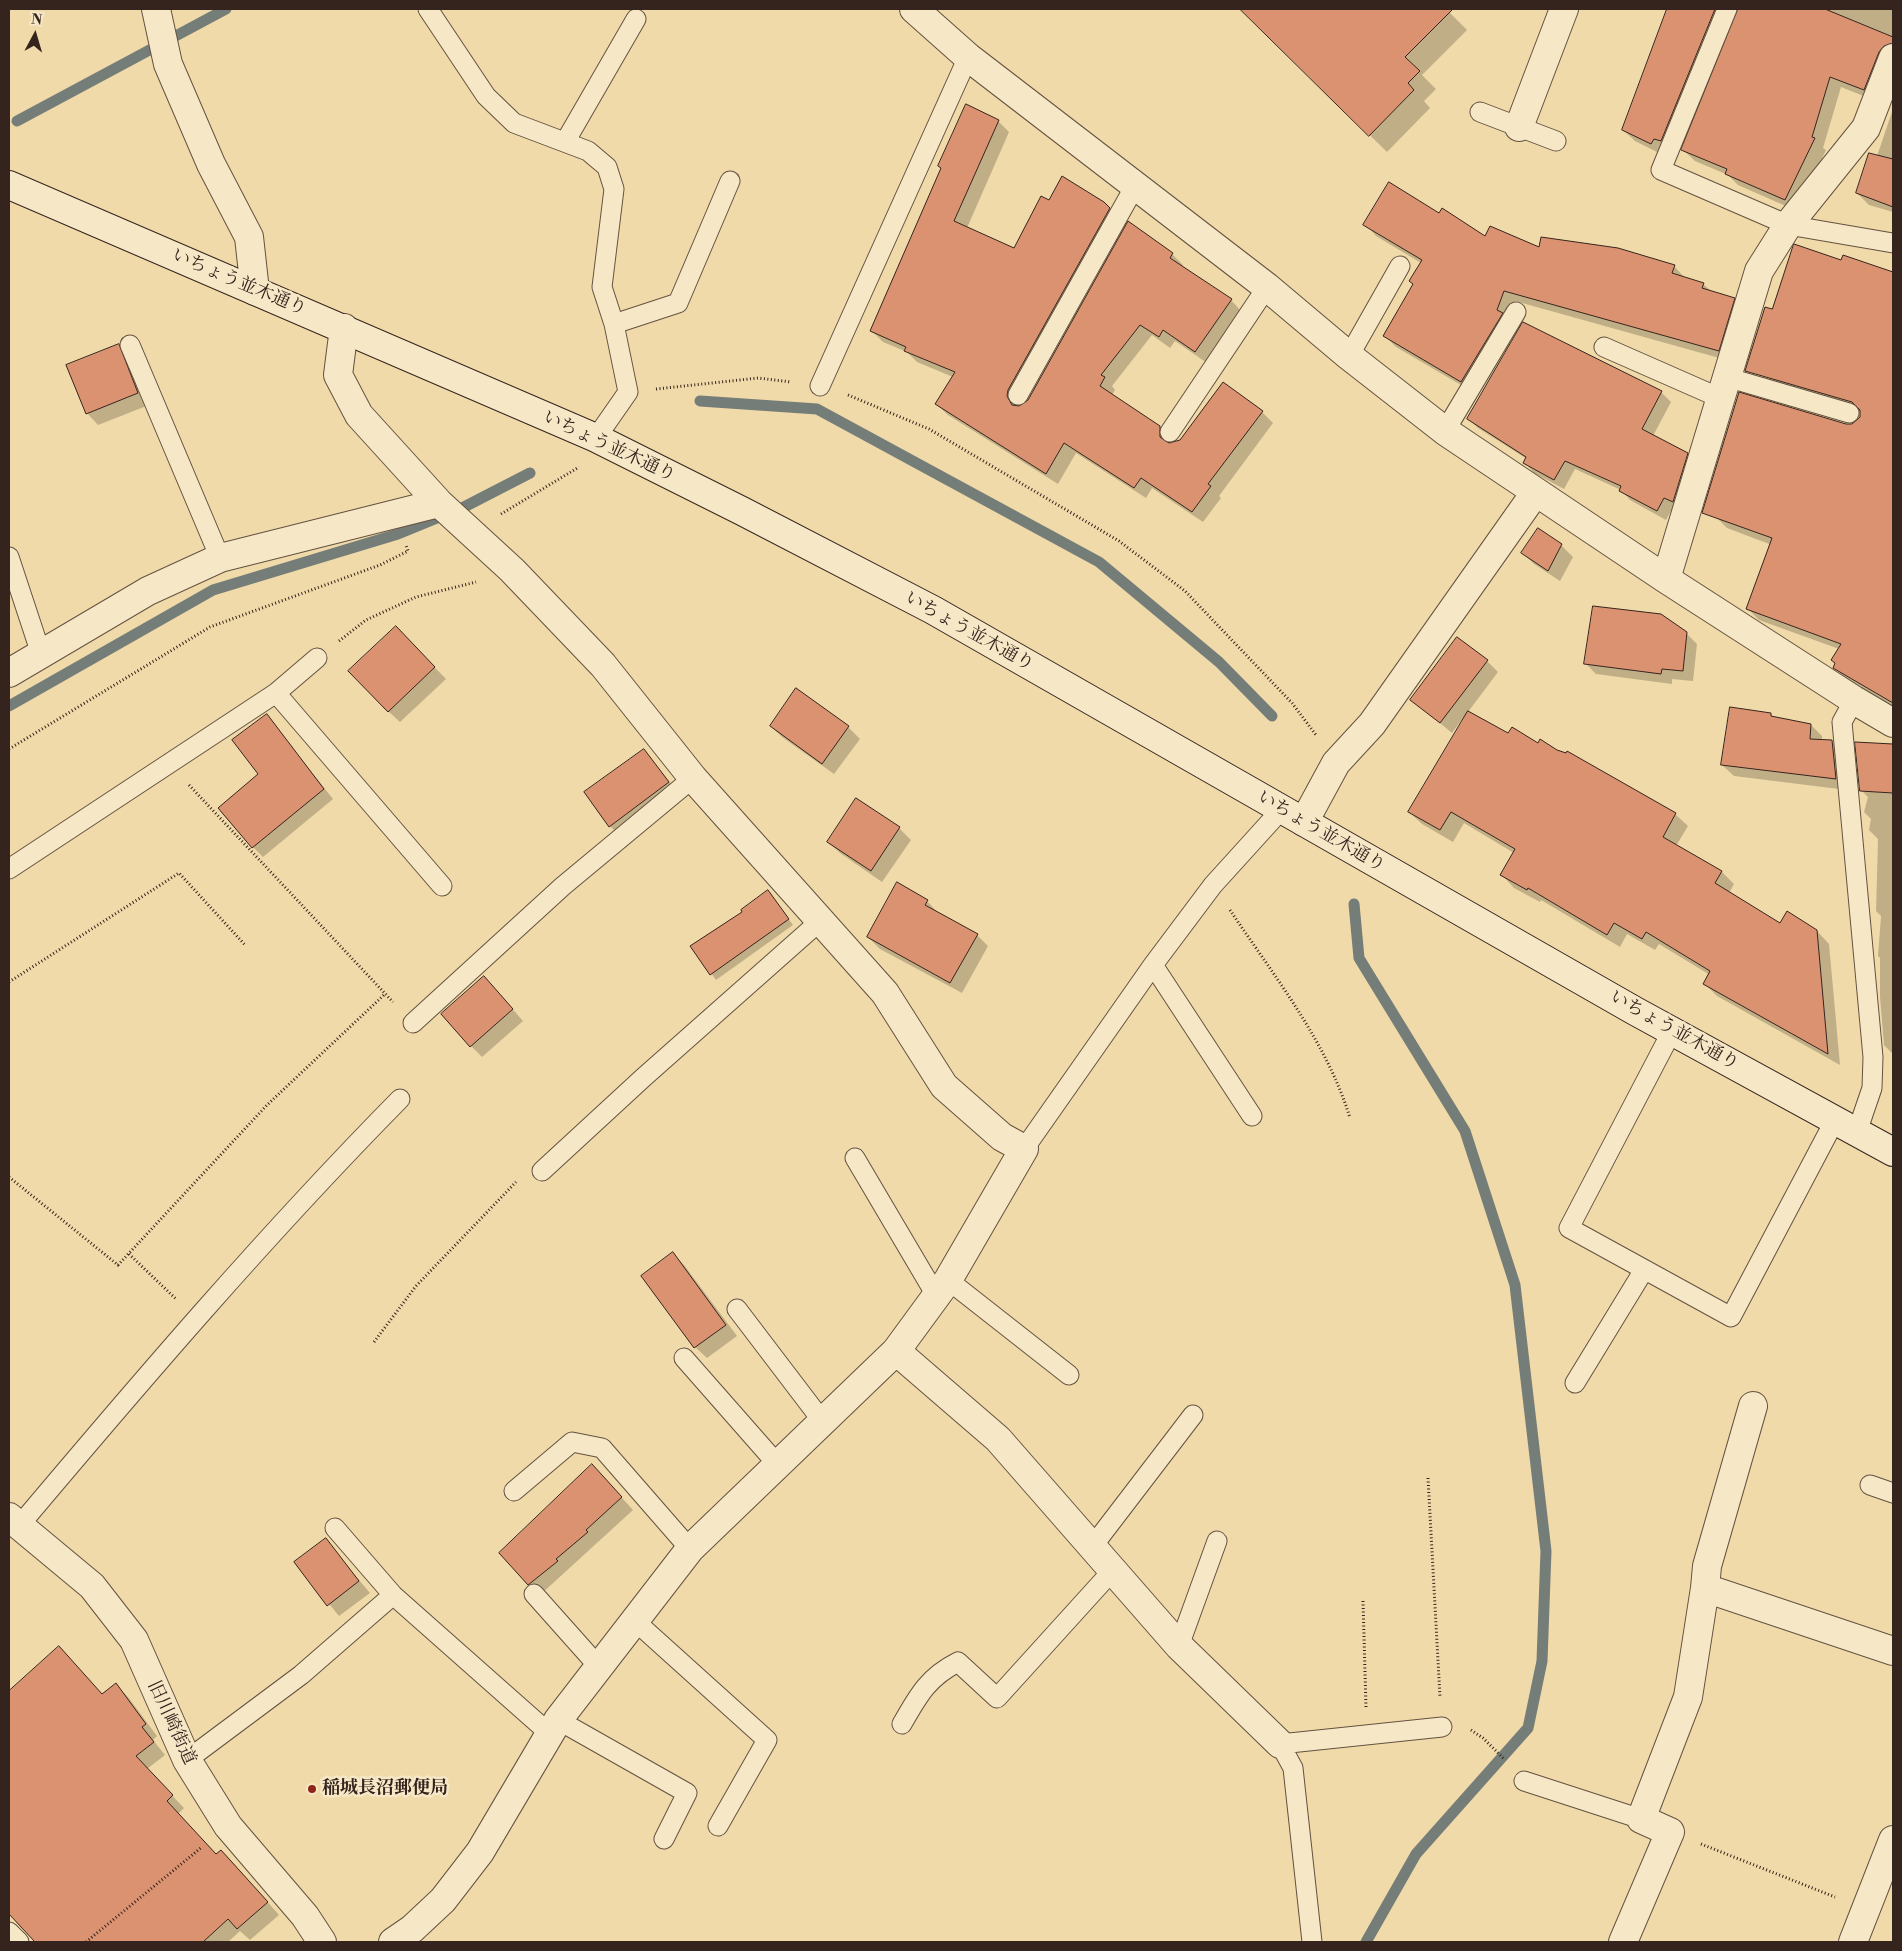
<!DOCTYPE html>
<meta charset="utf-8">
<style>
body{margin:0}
#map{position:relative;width:1902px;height:1951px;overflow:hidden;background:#f1daa9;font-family:"Libre Bodoni",serif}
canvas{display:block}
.frame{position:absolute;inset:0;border:10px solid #35241d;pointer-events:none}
.north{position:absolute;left:10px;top:10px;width:50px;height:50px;-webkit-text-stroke:4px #f6e7c7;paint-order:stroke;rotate:6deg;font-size:14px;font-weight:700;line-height:20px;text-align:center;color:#35241d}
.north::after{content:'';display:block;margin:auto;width:18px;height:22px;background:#35241d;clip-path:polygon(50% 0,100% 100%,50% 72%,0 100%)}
</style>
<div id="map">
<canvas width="1902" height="1951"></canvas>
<div class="frame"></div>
<div class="north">N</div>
</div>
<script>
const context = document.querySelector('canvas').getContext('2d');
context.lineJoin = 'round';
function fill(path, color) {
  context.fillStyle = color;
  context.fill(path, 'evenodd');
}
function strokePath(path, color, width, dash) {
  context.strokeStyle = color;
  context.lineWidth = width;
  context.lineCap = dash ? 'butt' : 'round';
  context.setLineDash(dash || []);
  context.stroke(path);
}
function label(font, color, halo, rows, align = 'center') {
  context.font = font + ' "Libre Bodoni","Noto Serif JP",serif';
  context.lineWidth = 5;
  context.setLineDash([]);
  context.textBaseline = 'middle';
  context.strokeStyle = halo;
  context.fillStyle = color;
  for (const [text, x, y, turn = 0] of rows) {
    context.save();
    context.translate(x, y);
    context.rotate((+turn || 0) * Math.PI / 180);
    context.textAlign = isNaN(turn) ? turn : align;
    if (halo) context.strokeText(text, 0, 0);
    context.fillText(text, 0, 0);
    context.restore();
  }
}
fill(new Path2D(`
 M 1241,9 L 1446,9 L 1467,30 L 1422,75 L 1436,89 L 1424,101 L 1430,108 L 1387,152 Z
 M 1667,9 L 1893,9 L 1893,60 L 1876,101 L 1841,87 L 1823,148 L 1826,150 L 1797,211 L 1738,185 L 1728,175 L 1695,161 L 1683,150 L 1738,10 L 1732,11 L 1663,155 L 1635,141 L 1623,130 L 1635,103 Z
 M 1893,109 L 1893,212 L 1869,205 L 1857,193 L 1877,156 Z
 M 998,121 L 1009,132 L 967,228 L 1015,249 L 1049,202 L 1103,203 L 1120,220 L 1019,401 L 1019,407 L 1029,401 L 1129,223 L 1172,254 L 1183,265 L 1182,267 L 1231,300 L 1242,312 L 1207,363 L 1175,341 L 1170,348 L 1152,335 L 1112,386 L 1115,390 L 1112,395 L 1160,427 L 1171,439 L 1171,444 L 1262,412 L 1273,423 L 1219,496 L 1221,498 L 1203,522 L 1152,488 L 1146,498 L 1076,453 L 1058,484 L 948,415 L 936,404 L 953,377 L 917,362 L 907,352 L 883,342 L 872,331 Z
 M 1439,214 L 1486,237 L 1540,249 L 1674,266 L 1685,278 L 1703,284 L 1712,292 L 1734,299 L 1745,310 L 1730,361 L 1515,301 L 1473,392 L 1396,347 L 1384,335 L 1414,285 L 1421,263 L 1376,236 L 1365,224 Z
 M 1844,256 L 1893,273 L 1893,706 L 1846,679 L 1834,667 L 1839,649 L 1759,620 L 1748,609 L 1772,545 L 1727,528 L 1715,516 L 1846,425 L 1857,423 L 1861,416 L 1860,412 L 1778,388 L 1767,376 L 1773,310 L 1842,262 Z
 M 119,346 L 130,357 L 149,405 L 98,425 L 87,413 Z
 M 1661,392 L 1671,402 L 1653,436 L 1687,454 L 1696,464 L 1666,520 L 1630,500 L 1621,490 L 1575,469 L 1564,489 L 1534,473 L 1525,463 L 1527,459 L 1478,428 L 1468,418 Z
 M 1538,529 L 1561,545 L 1573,557 L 1560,581 L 1534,564 L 1523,553 Z
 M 1686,633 L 1697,644 L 1693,681 L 1672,679 L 1672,684 L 1596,674 L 1585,663 Z
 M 407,639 L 446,679 L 400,722 L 388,711 Z
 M 1487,661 L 1498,672 L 1468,712 L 1509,735 L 1538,745 L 1675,814 L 1688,826 L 1676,846 L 1722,872 L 1734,884 L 1729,893 L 1780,924 L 1817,931 L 1829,944 L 1840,1065 L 1717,996 L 1705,984 L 1710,975 L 1659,944 L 1655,950 L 1627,934 L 1620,947 L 1541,900 L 1540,902 L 1514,888 L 1502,875 L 1514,853 L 1464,823 L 1453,842 L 1422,824 L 1409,812 L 1465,719 L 1463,718 L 1452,733 L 1412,700 Z
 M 796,690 L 848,727 L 860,739 L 834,774 L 782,737 L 771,726 Z
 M 1770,714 L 1774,718 L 1811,725 L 1822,736 L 1822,741 L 1832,742 L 1843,753 L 1847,790 L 1734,776 L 1722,765 Z
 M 267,716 L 333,799 L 263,857 L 253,847 Z
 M 1857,743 L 1893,746 L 1893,1054 L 1884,1045 L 1880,997 L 1880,958 L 1878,956 L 1881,916 L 1876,911 L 1878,839 L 1869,830 L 1871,819 L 1864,812 L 1868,797 L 1861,790 Z
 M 644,750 L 679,794 L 621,837 L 610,826 Z
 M 856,800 L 899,828 L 911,840 L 882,882 L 840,853 L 828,842 Z
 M 768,892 L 793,925 L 716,980 L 692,946 L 744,912 Z
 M 927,901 L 938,913 L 977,935 L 988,946 L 962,993 L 880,949 L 868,937 Z
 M 495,989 L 523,1021 L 482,1057 L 471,1046 Z
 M 673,1254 L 684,1265 L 737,1336 L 707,1358 L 695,1347 Z
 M 603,1477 L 633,1510 L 540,1595 L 529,1584 Z
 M 325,1540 L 370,1593 L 339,1616 L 296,1563 Z
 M 59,1648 L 102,1695 L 116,1685 L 128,1697 L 157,1736 L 153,1740 L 165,1755 L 147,1769 L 184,1808 L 178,1814 L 217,1855 L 221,1851 L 233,1863 L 279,1915 L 250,1940 L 240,1931 L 228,1942 L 37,1942 L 10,1913 L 12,1910 L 9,1907 L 9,1693 Z`), '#0003');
strokePath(new Path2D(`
 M 17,121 L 226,9
 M 700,401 L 817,409 L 1099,562 L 1219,662 L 1272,716
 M 9,706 L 213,590 L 398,534 L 464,507 L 530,473
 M 1354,904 L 1359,958 L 1465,1131 L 1515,1285 L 1546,1551 L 1542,1661 L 1528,1728 L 1416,1854 L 1366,1942`), '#757d78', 11);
const building = new Path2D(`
 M 1240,9 L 1453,9 L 1405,57 L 1420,71 L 1408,83 L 1414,90 L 1369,136 Z
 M 1667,9 L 1715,9 L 1661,141 L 1654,139 L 1651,144 L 1622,130 Z
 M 1738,9 L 1825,9 L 1893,37 L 1893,43 L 1884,46 L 1879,52 L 1864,90 L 1830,77 L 1812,137 L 1815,138 L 1785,200 L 1725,174 L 1727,169 L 1681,150 Z
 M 966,104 L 999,120 L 954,221 L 1014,248 L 1041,196 L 1049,200 L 1062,176 L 1104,202 L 1110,208 L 1008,390 L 1007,396 L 1012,405 L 1019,406 L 1028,400 L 1128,221 L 1173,253 L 1170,258 L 1232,299 L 1195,352 L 1163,330 L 1159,337 L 1140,325 L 1101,375 L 1105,377 L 1100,386 L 1160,426 L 1160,437 L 1169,443 L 1180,440 L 1223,382 L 1263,411 L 1208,484 L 1211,486 L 1192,512 L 1141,478 L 1134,488 L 1064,443 L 1046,474 L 935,404 L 955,372 L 904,351 L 906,347 L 870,331 L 941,168 L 938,166 Z
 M 1869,153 L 1893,159 L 1893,207 L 1856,193 Z
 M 1389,182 L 1439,213 L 1442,208 L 1485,236 L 1490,226 L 1539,247 L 1541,237 L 1618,248 L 1675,265 L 1672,273 L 1704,283 L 1702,288 L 1735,298 L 1719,351 L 1504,291 L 1497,310 L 1503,313 L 1461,382 L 1383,336 L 1413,284 L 1409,281 L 1422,260 L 1363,225 Z
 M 1794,244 L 1841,260 L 1843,255 L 1893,272 L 1893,703 L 1833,668 L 1835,663 L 1831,660 L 1841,644 L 1746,609 L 1772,538 L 1702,513 L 1739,392 L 1846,424 L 1852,424 L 1860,417 L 1860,410 L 1852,402 L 1745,371 L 1765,307 L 1772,309 Z
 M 1523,322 L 1662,391 L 1642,429 L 1688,453 L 1673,502 L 1664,498 L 1657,511 L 1619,491 L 1621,486 L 1565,461 L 1554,480 L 1523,463 L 1526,457 L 1467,419 Z
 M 119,344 L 138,393 L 86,414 L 66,365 Z
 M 1538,528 L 1562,544 L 1548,571 L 1521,553 Z
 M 1593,606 L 1661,614 L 1687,632 L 1683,671 L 1662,669 L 1661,674 L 1584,664 Z
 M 396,626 L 435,667 L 388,712 L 348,671 Z
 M 1457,637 L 1488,660 L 1440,723 L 1410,700 Z
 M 796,688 L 849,726 L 822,764 L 770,726 Z
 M 1730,707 L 1771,713 L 1771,716 L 1811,724 L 1810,739 L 1832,740 L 1836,779 L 1721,765 Z
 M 1468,711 L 1508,733 L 1512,727 L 1538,743 L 1540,739 L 1557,750 L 1566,753 L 1567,751 L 1676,813 L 1663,837 L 1722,871 L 1715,883 L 1780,923 L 1787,911 L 1817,930 L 1828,1054 L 1703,984 L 1710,971 L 1646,932 L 1642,939 L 1614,923 L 1607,935 L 1528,888 L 1527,890 L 1500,875 L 1515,849 L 1451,812 L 1440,830 L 1408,812 Z
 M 267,714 L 324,789 L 252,848 L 218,808 L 258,774 L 232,740 Z
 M 1855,742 L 1893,744 L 1893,793 L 1860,791 Z
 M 644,749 L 669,782 L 609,827 L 584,792 Z
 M 856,798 L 900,827 L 871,871 L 827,842 Z
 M 897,882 L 928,900 L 925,905 L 978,934 L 950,983 L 867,937 Z
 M 768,890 L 789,919 L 710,975 L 690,946 L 742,912 L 741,910 Z
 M 484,976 L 513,1009 L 470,1047 L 441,1014 Z
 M 673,1252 L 726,1325 L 694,1348 L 641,1276 Z
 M 592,1464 L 622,1497 L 586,1530 L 588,1532 L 556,1559 L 558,1561 L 528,1585 L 499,1553 Z
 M 326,1538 L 359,1581 L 327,1606 L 294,1562 Z
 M 59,1646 L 102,1694 L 116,1683 L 146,1724 L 142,1727 L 154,1742 L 136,1756 L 173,1795 L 167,1801 L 216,1854 L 221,1850 L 268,1902 L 237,1929 L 228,1919 L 203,1942 L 35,1942 L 9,1914 L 9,1691 Z`);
fill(building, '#db9271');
strokePath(building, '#35241d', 1);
const lane = new Path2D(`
 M 428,9 L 486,96 L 514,123 L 588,151 L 607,167 L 614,189 L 602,287 L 614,324 L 628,392 L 596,438
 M 1727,9 L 1661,170 L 1788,225 L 1893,243
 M 1480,112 L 1556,141
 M 565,142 L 636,19
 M 614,324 L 678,303 L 730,181
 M 130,345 L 220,558
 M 1604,347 L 1720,398
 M 1349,356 L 1400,266
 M 1726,377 L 1849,413
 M 820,386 L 968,57
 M 1018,395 L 1135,186
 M 1445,431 L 1516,312
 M 1170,432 L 1267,287
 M 9,557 L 41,654
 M 276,693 L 442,886
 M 1854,700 L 1842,722 L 1873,1057 L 1872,1088 L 1857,1132
 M 9,869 L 276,693 L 317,658
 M 1153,965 L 1252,1116
 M 413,1023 L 563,886 L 693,778
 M 1672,1031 L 1569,1228 L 1731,1317 L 1835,1120
 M 1024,1149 L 1153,965 L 1213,885 L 1281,810
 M 855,1158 L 937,1297
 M 542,1171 L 644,1077 L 819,922
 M 948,1280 L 1069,1375
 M 737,1309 L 823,1422
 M 684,1358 L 778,1465
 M 1575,1383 L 1644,1270
 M 1870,1485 L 1893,1493
 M 514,1491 L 572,1442 L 602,1448 L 690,1549
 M 19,1526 C 142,1380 266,1235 400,1099
 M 335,1528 L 393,1595 L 550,1734
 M 1092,1547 L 1193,1415
 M 534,1594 L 599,1667
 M 635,1621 L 767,1740 L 718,1826
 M 1179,1646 L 1217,1541
 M 558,1720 L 687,1793 L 664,1839
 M 902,1724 C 918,1696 928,1677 958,1662 L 997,1698 L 1113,1570
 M 187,1760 L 301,1675 L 393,1595
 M 1524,1781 L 1641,1819
 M 9,1932 L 19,1942
 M 1312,1942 L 1293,1768 L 1280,1744 L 1442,1727`);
const street = new Path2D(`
 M 156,9 L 168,64 L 211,164 L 249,237 L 255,291
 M 914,9 L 968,57 L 1267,287 L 1349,356 L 1445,431 L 1666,579 L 1854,700 L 1893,723
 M 1519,127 L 1564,9
 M 344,328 L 338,375 L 359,415 L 439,503 L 512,570 L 603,665 L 693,778 L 885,993 L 944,1086 L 1002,1137 L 1024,1149 L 948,1280 L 896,1351 L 690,1549 L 558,1720 L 480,1852 L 443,1900 L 412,1929 L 393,1942
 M 1666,579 L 1759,271 L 1788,225 L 1866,128 L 1893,58
 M 9,673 L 148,591 L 220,558 L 439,503
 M 1304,822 L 1336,763 L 1372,724 L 1535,493
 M 896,1351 L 998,1439 L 1179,1646 L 1280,1744
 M 9,1517 L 92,1586 L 134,1640 L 187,1760 L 228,1826 L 305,1916 L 322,1942
 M 1705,1588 L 1893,1651
 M 1623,1942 L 1670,1832 L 1641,1819 L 1688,1697 L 1705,1588 L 1707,1566 L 1753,1406
 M 1853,1942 L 1893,1840`);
const secondary = new Path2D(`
 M 9,185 L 596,438 L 742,511 L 933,610 L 1635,1011 L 1893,1152`);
strokePath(lane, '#645240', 21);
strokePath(street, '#645240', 30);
strokePath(secondary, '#35241d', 30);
strokePath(new Path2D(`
 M 656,389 L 758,378 L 791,382
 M 848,395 L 929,429 L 1119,541 L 1185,591 L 1292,703 L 1316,735
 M 501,514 L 579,467
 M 339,641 L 366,620 L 416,597 L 476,582
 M 9,749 L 210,627 L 380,565 L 408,551 L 406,545
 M 189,785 L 393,1002
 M 1230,910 C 1274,976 1327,1042 1350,1118
 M 9,982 L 179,873 L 246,946
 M 9,1177 L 118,1265 L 267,1105 L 385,994
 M 129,1254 L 176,1299
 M 374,1342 L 416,1286 L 516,1182
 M 1428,1478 L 1440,1697
 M 1363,1601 L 1366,1707
 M 1471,1730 L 1483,1738 L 1505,1760
 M 1701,1844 L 1835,1897
 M 86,1942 L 202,1847`), '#35241d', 3, [1, 2.5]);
strokePath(lane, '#f6e7c7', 19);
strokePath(street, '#f6e7c7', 28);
strokePath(secondary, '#f6e7c7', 28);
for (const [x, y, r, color] of [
 [312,1789,5,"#8f2418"]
]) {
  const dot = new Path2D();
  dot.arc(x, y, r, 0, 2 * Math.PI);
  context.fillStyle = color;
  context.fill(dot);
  strokePath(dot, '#f6e7c7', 2);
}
label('18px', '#35241d', '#f6e7c7', [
 ["いちょう並木通り",239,283,23],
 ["いちょう並木通り",609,447,25],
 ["いちょう並木通り",969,632,29],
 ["いちょう並木通り",1321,832,30],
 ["いちょう並木通り",1674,1031,29],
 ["旧川崎街道",171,1723,65]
]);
label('bold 18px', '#35241d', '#f6e7c7', [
 ["稲城長沼郵便局",322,1789]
], 'left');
</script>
